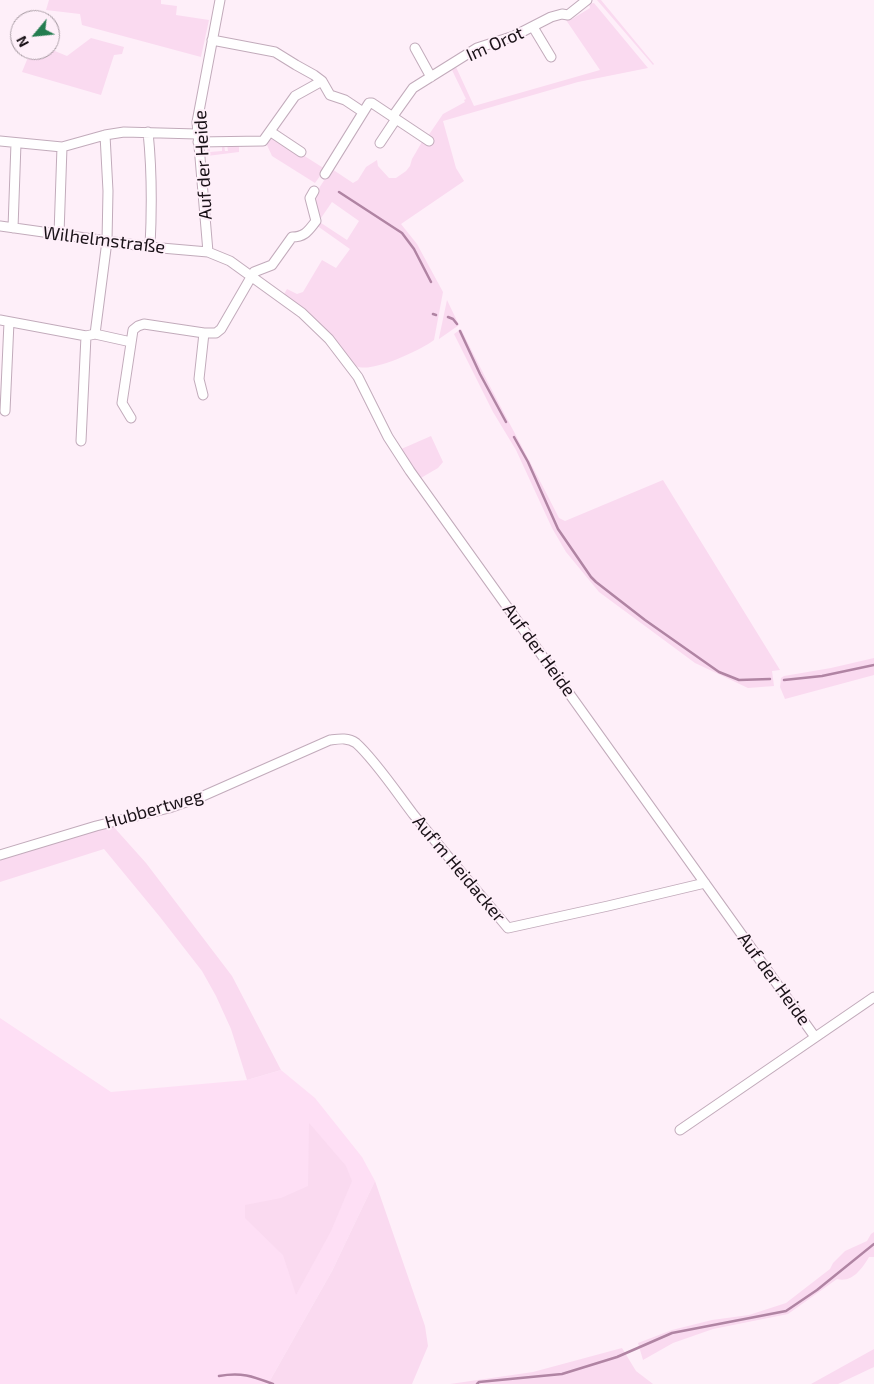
<!DOCTYPE html>
<meta charset="utf-8">
<style>
body{margin:0}
#map{position:relative;width:874px;height:1384px;overflow:hidden;background:#feeff9;font-family:"Exo 2",sans-serif}
canvas{display:block}
.north{position:absolute;left:10px;top:10px;width:50px;height:50px;box-sizing:border-box;background:#feeff9;border:1px solid #a3979f;border-radius:50%;rotate:242deg;font-size:14px;font-weight:700;line-height:20px;text-align:center;color:#1a1218}
.north::after{content:'';display:block;margin:auto;width:18px;height:22px;background:#247c50;clip-path:polygon(50% 0,100% 100%,50% 72%,0 100%)}
</style>
<div id="map">
<canvas width="874" height="1384"></canvas>
<div class="north">N</div>
</div>
<script>
const context = document.querySelector('canvas').getContext('2d');
context.lineJoin = 'round';
function fill(path, color) {
  context.fillStyle = color;
  context.fill(path, 'evenodd');
}
function strokePath(path, color, width, dash) {
  context.strokeStyle = color;
  context.lineWidth = width;
  context.lineCap = dash ? 'butt' : 'round';
  context.setLineDash(dash || []);
  context.stroke(path);
}
function label(font, color, halo, rows, align = 'center') {
  context.font = font + ' "Exo 2",sans-serif';
  context.lineWidth = 4;
  context.setLineDash([]);
  context.textBaseline = 'middle';
  context.strokeStyle = halo;
  context.fillStyle = color;
  for (const [text, x, y, turn = 0] of rows) {
    context.save();
    context.translate(x, y);
    context.rotate((+turn || 0) * Math.PI / 180);
    context.textAlign = isNaN(turn) ? turn : align;
    if (halo) context.strokeText(text, 0, 0);
    context.fillText(text, 0, 0);
    context.restore();
  }
}
fill(new Path2D(`
 M 0,1018 L 111,1092 L 247,1080 L 281,1070 L 315,1098 L 362,1157 L 375,1181 L 332,1271 L 268,1384 L 0,1384 Z`), '#fedff5');
fill(new Path2D(`
 M 49,0 L 161,0 L 161,4 L 177,6 L 176,15 L 209,20 L 201,57 L 82,25 L 80,14 L 46,10 Z
 M 597,0 L 601,0 L 654,64 L 653,65 Z
 M 594,3 L 648,68 L 578,82 L 443,121 L 456,168 L 464,181 L 401,224 L 417,244 L 443,292 L 434,340 C 421,350 370,374 356,366 L 332,336 L 318,322 L 283,296 L 287,289 L 297,294 L 303,292 L 322,260 L 336,268 L 350,249 L 316,225 L 318,221 L 347,240 L 359,221 L 332,202 L 321,218 C 302,205 324,182 332,169 L 353,183 L 358,180 L 366,167 L 377,160 L 378,166 L 389,178 L 396,178 L 406,171 L 410,166 L 412,159 L 426,135 L 428,136 L 443,114 L 465,102 L 464,100 L 466,99 L 452,70 L 456,67 L 474,106 L 600,70 L 566,20 L 572,19 L 590,8 L 589,4 Z
 M 91,38 L 124,47 L 122,54 L 114,55 L 101,95 L 22,72 L 31,50 L 50,49 L 67,56 Z
 M 273,136 L 325,169 L 315,183 L 272,156 L 267,145 Z
 M 224,144 L 225,151 L 228,151 L 227,145 L 242,144 L 242,147 L 239,146 L 239,152 L 207,156 L 207,145 L 209,146 L 210,152 L 222,151 L 222,145 Z
 M 447,300 L 459,325 L 439,339 L 439,338 Z
 M 461,329 C 492,393 527,454 559,518 L 565,521 L 663,480 L 780,670 L 772,671 L 774,686 L 748,688 L 695,663 L 599,592 L 566,552 L 552,528 L 516,450 L 493,412 L 454,334 Z
 M 431,436 L 443,462 L 438,468 L 419,479 L 399,450 Z
 M 874,658 L 874,675 L 785,699 L 780,687 L 781,678 L 784,676 L 831,668 Z
 M 112,825 L 146,863 L 232,976 L 281,1070 L 247,1080 L 231,1029 L 216,996 L 202,971 L 160,917 L 104,849 L 0,882 L 0,858 Z
 M 309,1123 L 346,1166 L 352,1181 L 331,1231 L 296,1295 L 283,1255 L 245,1218 L 245,1205 L 281,1198 L 308,1186 Z
 M 375,1181 L 425,1326 L 428,1346 L 412,1384 L 268,1384 L 332,1271 Z
 M 874,1232 L 874,1257 L 869,1257 C 862,1269 852,1283 837,1279 L 788,1314 L 713,1329 L 673,1343 L 643,1360 L 638,1343 L 672,1330 L 712,1320 L 749,1315 L 786,1303 L 830,1269 L 833,1263 L 845,1251 L 867,1241 L 871,1234 Z
 M 622,1348 L 636,1371 L 653,1384 L 450,1384 L 533,1372 Z
 M 874,1349 L 874,1367 L 838,1384 L 811,1384 Z`), '#fadaf0');
strokePath(new Path2D(`
 M 339,192 L 402,233 L 414,249 L 431,282
 M 433,314 L 436,315
 M 448,317 L 453,319 L 457,324
 M 460,331 L 480,374 L 506,422
 M 514,437 L 528,462 L 558,529 L 591,577 L 596,582 L 645,620 L 719,672 L 739,680 L 770,679
 M 784,680 L 822,676 L 874,665
 M 219,1376 C 241,1372 252,1376 273,1384
 M 477,1384 L 479,1382 L 562,1374 L 617,1357 L 672,1333 L 786,1311 L 817,1290 L 874,1244`), '#b084a3', 2.5);
const street = new Path2D(`
 M 533,27 L 551,57
 M 212,40 L 275,52 L 296,65 L 314,75 L 322,81
 M 415,48 L 431,77
 M 393,116 L 413,88 L 477,48 L 514,36 L 551,17 L 562,14 L 568,15 L 587,0
 M 148,132 C 152,170 152,208 150,247
 M 271,132 L 301,152
 M 0,141 L 62,147 L 105,135 L 124,132 L 197,134
 M 198,142 L 263,141 L 295,96 L 322,81 L 330,95 L 345,100 L 363,112
 M 380,143 L 396,119
 M 325,174 L 369,103 L 372,103 L 429,141
 M 0,226 L 150,247 L 208,252 L 230,261 L 302,313 L 329,339 L 358,377 L 388,437 L 410,471 L 815,1037
 M 13,228 L 16,143
 M 59,234 L 62,147
 M 208,252 L 197,122 L 220,0
 M 0,320 L 86,336 L 95,334 L 131,342
 M 95,334 L 107,241 L 108,191 L 105,135
 M 203,395 L 199,379 L 204,333
 M 5,411 L 9,322
 M 131,418 L 122,403 L 133,330 L 138,326 L 144,324 L 204,333 L 216,333 L 221,329 L 254,272 L 272,265 L 292,237 C 305,237 308,231 316,221 L 310,198 L 314,191
 M 81,441 L 86,336
 M 0,855 L 96,826 L 169,808 L 203,796 L 330,740 C 338,739 348,737 356,743 C 375,760 397,793 413,814 C 444,852 476,890 508,928 L 608,906 L 705,883
 M 680,1130 L 874,997`);
strokePath(street, '#c2abbb', 11);
strokePath(street, '#fff', 9);
label('18px', '#1a1218', '#feeff9', [
 ["Im Orot",495,44,-24],
 ["Auf der Heide",203,165,-93],
 ["Wilhelmstraße",104,240,7],
 ["Auf der Heide",539,650,54],
 ["Hubbertweg",154,809,-16],
 ["Auf'm Heidacker",459,869,50],
 ["Auf der Heide",774,979,54]
]);
</script>
